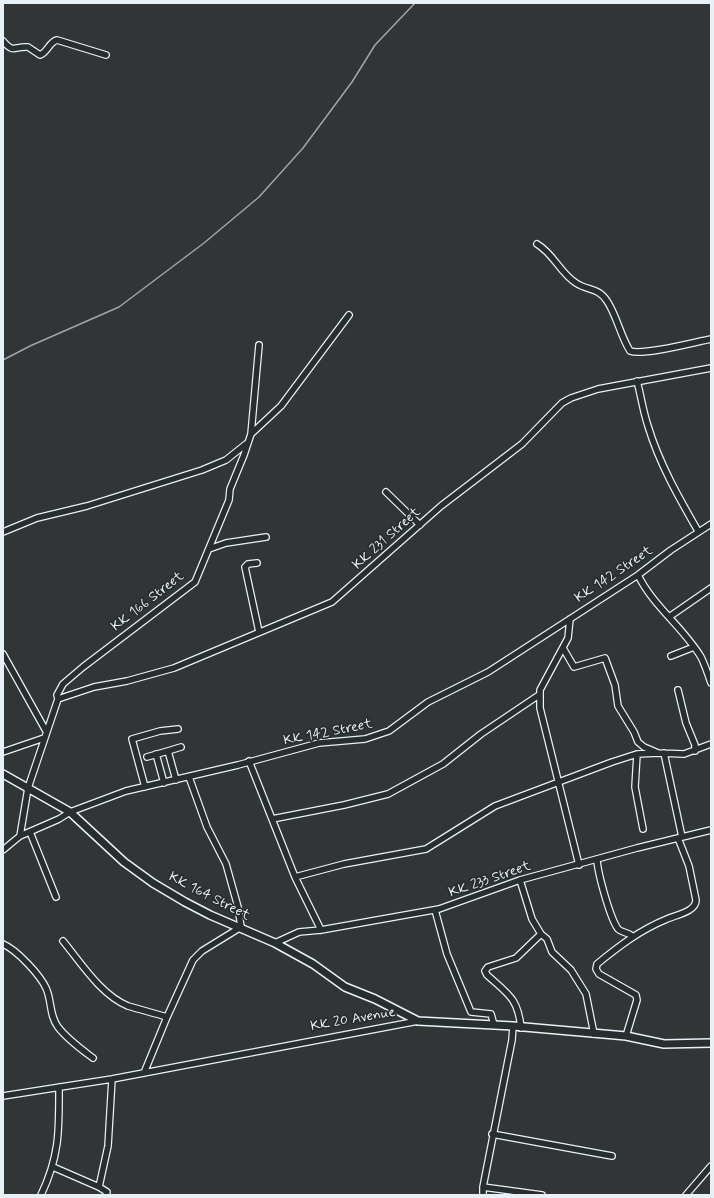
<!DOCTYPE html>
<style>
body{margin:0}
#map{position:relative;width:714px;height:1198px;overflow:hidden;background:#323536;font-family:Mynerve,sans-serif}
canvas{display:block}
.frame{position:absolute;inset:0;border:4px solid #e8f1f8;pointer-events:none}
</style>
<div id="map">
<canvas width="714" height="1198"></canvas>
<div class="frame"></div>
</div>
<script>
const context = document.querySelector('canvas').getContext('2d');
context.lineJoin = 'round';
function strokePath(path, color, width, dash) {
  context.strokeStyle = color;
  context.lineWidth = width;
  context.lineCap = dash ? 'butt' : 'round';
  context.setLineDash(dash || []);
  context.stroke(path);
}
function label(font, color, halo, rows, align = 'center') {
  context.font = font + ' Mynerve,sans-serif';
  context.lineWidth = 3.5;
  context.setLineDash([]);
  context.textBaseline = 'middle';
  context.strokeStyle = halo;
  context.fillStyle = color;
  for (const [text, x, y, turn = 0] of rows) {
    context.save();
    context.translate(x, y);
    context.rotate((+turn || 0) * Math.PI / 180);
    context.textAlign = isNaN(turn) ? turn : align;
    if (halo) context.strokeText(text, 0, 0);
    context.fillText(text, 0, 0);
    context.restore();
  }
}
strokePath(new Path2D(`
 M 3,360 L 30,346 L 119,307 L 204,243 L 259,197 L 303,148 L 352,82 L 375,45 L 415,3`), '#9fa5aa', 1.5);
const minor = new Path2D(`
 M 3,41 C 14,54 14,46 28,47 L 40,55 C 48,52 49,42 57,40 L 106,55
 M 537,244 C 554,254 560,273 576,283 C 588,291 598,287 607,301 C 617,316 620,335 630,351 C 643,356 695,342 711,339
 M 637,381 C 641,396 643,411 648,426 C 659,463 679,498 698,531
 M 251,434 L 281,406 L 349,315
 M 386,492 L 420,525
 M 3,532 L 37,518 L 87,506 L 202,470 L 226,460 L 246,444
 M 209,549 L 226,543 L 266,537
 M 257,563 L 248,564 L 245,567 L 259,632
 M 638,575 C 653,606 683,627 701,657 C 705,665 708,674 711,683
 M 669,617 L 711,588
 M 570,619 L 568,638 L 540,690 L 540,708 L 579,865
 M 563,648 L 574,667 L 605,658 L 615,685 L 618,706 L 634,732 L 638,742 L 644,747 L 658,753 L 684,754 L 711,744
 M 3,654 L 46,731
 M 671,656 L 694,647
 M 678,690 L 686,723 L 695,745 L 695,751
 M 58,699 L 94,687 L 127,681 L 174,668 L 332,602 L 441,506 L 522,444 L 562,403 L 571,398 L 598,389 L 711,368
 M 3,752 L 44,738
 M 664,753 L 682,837
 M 156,754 L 164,783
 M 637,754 L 635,787 L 643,829
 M 147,757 L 168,751
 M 249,761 L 295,877 L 321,930
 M 176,780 L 168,751 L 181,747
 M 145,787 L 132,739 L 160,731 L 178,729
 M 272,819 L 344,805 L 388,794 L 443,764 L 481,734 L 539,695
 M 30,832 L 56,897
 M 20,836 L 59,819 L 70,812 L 126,791 L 238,765 L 319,743 L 365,739 L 389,731 L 428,702 L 488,672 L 638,575 L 671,550 L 711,524
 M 3,850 L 20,836 L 28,788 L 58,699 L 57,695 L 63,684 L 83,667 L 195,582 L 229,500 L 230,489 L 244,455 L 251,434 L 259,345
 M 597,860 C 598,874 610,918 618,929 C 622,933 628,932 632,936
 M 295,877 L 344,864 L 426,849 L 495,806 L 612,762 L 637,754 L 658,753
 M 520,880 L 532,919 L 541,934 L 516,958 L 488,967 L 485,971 L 487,975 C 508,994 518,998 521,1028
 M 435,910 L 447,954 L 471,1012 L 491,1014 L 494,1025
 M 541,934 L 547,939 L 552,952 L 571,970 L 586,994 L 594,1034
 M 63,941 C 81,963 101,995 128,1006 C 141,1010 154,1013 167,1017
 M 275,943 L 299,932 L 321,930 L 439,909 L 520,880 L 637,848 L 711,830
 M 3,944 C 17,950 40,975 46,988 C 52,1001 49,1015 58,1027 C 67,1039 81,1049 93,1058
 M 626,1036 L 637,1000 L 636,995 L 599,974 L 596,969 L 597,964 C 619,946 640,930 667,919 C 675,915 696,912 696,900 L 689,866 L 678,838
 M 144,1073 L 167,1017 L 193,960 L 202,951 L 241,927 L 238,907 L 226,864 L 207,827 L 189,777
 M 3,1096 L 112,1079 L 418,1021
 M 492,1134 L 612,1156
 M 53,1167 L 99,1187 L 107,1192 L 106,1195
 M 99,1187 L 108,1146 L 112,1079
 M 483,1187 L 542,1195
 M 41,1195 C 60,1155 59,1130 59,1087
 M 483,1195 L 483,1187 L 512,1040 L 513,1026
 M 686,1195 L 711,1166`);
const major = new Path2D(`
 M 3,774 L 70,812 L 124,862 L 153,883 L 185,902 L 210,915 L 275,943 L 313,964 L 345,987 L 375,999 L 418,1021 L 513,1026 L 626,1036 L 664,1044 L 711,1043`);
strokePath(minor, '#e8f1f8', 8);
strokePath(major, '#e8f1f8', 10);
strokePath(minor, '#2a2d2e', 5.5);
strokePath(major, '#2a2d2e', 7);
label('14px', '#e8f1f8', '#2a2d2e', [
 ["KK 231 Street",387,539,-42],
 ["KK 142 Street",614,575,-34],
 ["KK 166 Street",148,602,-38],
 ["KK 142 Street",328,733,-11],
 ["KK 233 Street",490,880,-19],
 ["KK 164 Street",209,897,27],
 ["KK 20 Avenue",353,1020,-10]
]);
</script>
